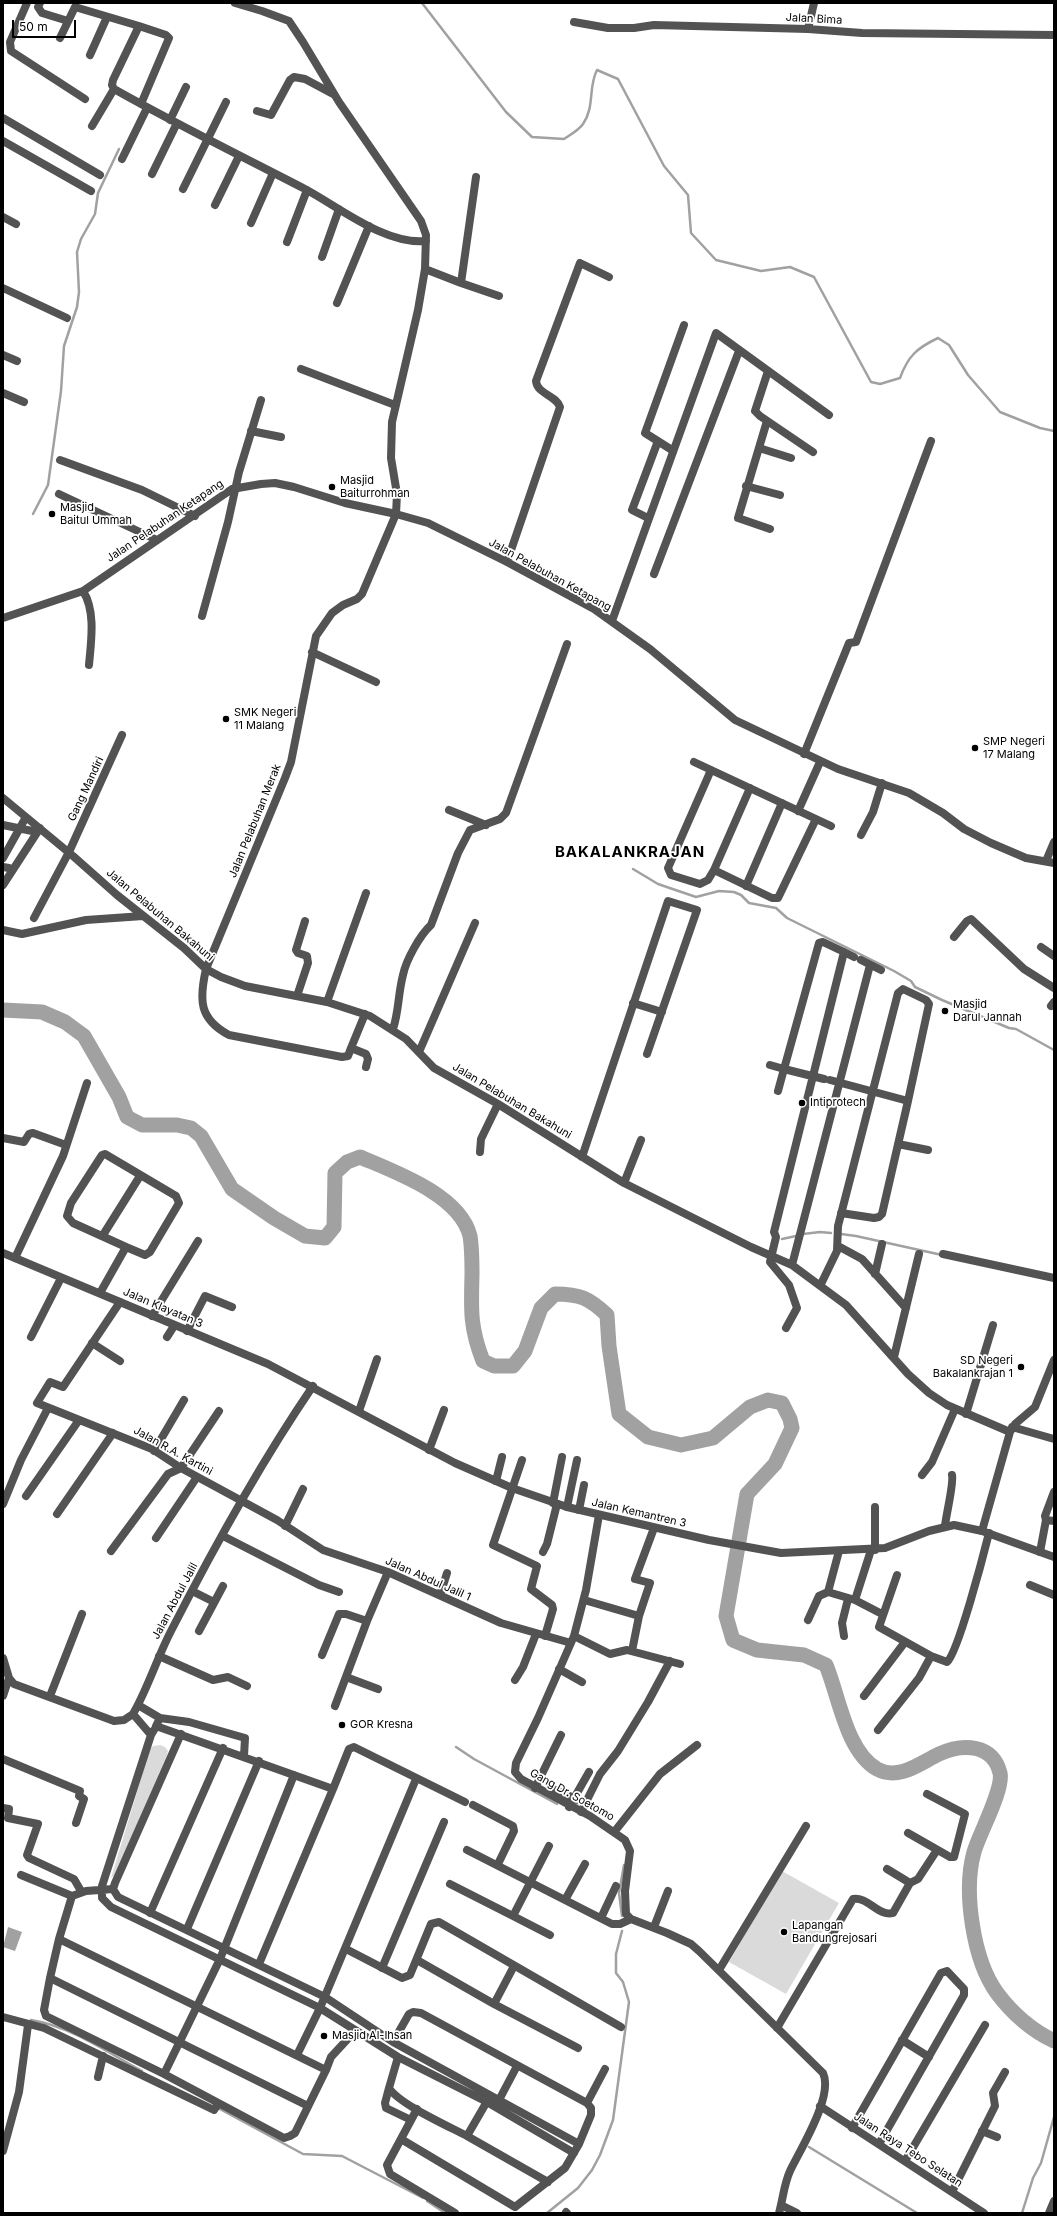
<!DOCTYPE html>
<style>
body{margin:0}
#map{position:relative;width:1057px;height:2216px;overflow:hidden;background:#fff;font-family:Inter,sans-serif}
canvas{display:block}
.frame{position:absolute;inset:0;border:4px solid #000;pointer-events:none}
.scale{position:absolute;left:12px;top:20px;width:64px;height:18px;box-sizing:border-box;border:2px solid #000;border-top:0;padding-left:5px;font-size:12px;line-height:14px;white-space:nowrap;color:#000;-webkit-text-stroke:3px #fff;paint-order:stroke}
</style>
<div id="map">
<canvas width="1057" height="2216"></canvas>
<div class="frame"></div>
<div class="scale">50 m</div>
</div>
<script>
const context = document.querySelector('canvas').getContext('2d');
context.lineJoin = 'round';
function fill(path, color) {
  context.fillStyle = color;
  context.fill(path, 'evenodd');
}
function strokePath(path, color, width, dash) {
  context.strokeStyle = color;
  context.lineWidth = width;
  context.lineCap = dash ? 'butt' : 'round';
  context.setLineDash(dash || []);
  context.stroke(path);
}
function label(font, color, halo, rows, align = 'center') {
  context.font = font + ' Inter,sans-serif';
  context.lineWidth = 3.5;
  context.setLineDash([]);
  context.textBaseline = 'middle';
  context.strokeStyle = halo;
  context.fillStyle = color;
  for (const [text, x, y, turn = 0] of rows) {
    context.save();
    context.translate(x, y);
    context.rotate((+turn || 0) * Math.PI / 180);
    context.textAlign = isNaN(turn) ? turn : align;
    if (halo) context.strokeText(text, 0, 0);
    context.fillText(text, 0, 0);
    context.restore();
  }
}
fill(new Path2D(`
 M 160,1745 L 165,1747 L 168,1751 L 167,1755 L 115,1875 L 111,1878 L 150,1749 L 153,1746 Z
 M 782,1871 L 839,1903 L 786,1994 L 729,1962 Z`), '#dadada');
fill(new Path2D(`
 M 8,1927 L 22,1932 L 15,1951 L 3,1947 Z`), '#a1a1a1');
strokePath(new Path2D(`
 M 422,3 L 506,112 L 532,137 L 564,139 C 570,135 579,130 583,124 C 595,107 588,87 597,70 L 618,79 L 664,166 L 688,195 L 691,233 L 716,260 L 761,271 L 790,267 L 814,277 L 871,382 L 880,384 L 900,378 C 908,356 917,348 938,338 L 949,345 L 968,375 L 1000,412 L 1040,428 L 1054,431
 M 33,514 L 48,485 L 61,391 L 64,346 L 77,307 L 79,292 L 77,252 L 81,239 L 95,214 L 98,193 L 119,149
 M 633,869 L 658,884 L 696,897 L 719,891 L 734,892 L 741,895 L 749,903 L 776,908 L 787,918 L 894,971 L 911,981 L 915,987 L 942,1000 L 1009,1028 L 1016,1029 L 1054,1050
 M 803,1234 L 820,1232 L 831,1233
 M 841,1234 L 856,1236 L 942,1255
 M 782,1239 L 796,1236
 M 456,1747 L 474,1759 L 557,1804
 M 622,1916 L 619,1893 L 624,1865
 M 31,2020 C 70,2026 107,2052 142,2071
 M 218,2108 L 303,2154 L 342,2156 L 423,2198
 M 809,2147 L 917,2213
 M 427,2201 L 445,2213
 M 547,2213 L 578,2188 L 592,2170 L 600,2155 L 613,2120 L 629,2002 L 623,1982 L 616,1973 L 616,1954 L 622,1931
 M 1022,2213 L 1033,2178 L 1041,2163 L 1054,2117`), '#a1a1a1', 2.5);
strokePath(new Path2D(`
 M 3,1010 L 42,1012 L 65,1022 L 84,1036 L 119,1097 L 127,1117 L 142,1125 L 177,1125 L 191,1128 L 201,1136 L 232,1189 L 274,1218 L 305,1236 L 325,1238 L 334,1227 L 335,1173 L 347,1162 L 360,1157 C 395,1172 460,1195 470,1236 C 472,1248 472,1263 472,1275 C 471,1310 470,1328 483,1361 L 494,1366 L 513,1366 L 525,1351 L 541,1308 L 555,1294 C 580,1294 589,1298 607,1315 L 609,1346 L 619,1414 L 648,1437 L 681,1445 L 713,1438 L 750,1407 L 768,1400 L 782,1403 L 790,1419 L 792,1428 L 775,1464 L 747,1494 L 726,1616 L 733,1640 L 757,1650 L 804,1655 L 826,1665 C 839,1696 846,1751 877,1769 C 899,1781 920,1763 939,1754 C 963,1743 993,1744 1000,1773 C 1004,1789 979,1834 974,1852 C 963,1891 973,1960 997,1993 C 1012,2013 1031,2030 1054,2041`), '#a1a1a1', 15);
strokePath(new Path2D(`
 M 27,3 L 10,42 L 11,51 L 85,99
 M 40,3 L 38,7 L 42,13 L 68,21
 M 235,3 L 262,11 L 289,21 L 303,42 L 339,102 L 421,221 L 426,235 L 425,269 L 418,310 L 392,422 L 391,458 L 397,494 L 396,514 L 362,594 L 357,599 L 343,605 L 332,613 L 316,636 L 291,762 L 285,778 L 206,969 C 199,1000 199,1019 229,1035 L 342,1057 L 348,1056 L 351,1048
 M 574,22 L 608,28 L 634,28 L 654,25 L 808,29 L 862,33 L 1054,35
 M 139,26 L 166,35 L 169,38 L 141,104
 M 808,29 L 814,3
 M 60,38 L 75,7 L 139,26 L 113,80 L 112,85 L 114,89 C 176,124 241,156 305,189 C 339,207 385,245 426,241
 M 90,55 L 107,17
 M 257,111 L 271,115 L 290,80 L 294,77 L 305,79 L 333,94
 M 3,118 L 100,175
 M 170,120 L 186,87
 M 92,126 L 114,89
 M 3,141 L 91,191
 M 122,159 L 147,108
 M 152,174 L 177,123
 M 183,189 L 226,102
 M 215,205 L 239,156
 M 3,217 L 16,224
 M 251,223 L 273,173
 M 287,242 L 307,190
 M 322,257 L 339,209
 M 425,269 L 461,283 L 476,177
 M 461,283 L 499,296
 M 3,288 L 67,318
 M 337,303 L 369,226
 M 3,355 L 17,361
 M 301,369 L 395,405
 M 768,371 L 755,411 L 760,416 L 813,452
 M 3,393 L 24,402
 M 767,421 L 738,518 L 770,529
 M 251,431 L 281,437
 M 759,448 L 791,458
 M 672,450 L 645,433 L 684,325
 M 60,460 L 142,490 L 195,516
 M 746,486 L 780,495
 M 59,494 L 157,540
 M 648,518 L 632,510 L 658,441
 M 507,562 L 560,407 C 556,395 537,394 536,381 L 580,263 L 609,277
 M 654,574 L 739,351
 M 83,591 C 96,611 91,642 89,665
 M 202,616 L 228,522 L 239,472 L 261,400
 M 3,618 L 83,591 L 232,489 L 261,484 L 275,483 L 294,487 L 345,503 L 396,514 L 428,523 L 507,562 L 594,609 L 650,649 L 735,720 L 838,769 L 909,793 L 943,813 L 964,829 L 991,843 L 1026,858 L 1054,863
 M 612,621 L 716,333 L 829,415
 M 312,652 L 376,682
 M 804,754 L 849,643 L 856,642 L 931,441
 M 694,762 L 831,826
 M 711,770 L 668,868 L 671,875 L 700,884 L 708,880 L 714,870 L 772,898 L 778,898 L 816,819
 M 3,798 L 73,856 L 117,895 L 184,948 L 206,969 L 221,977 L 245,986 L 327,1002 L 370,1016 L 406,1039 L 434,1068 L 498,1104 L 624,1183 L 751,1247 L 792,1265 L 846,1305 L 908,1374 L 929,1393 L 947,1405 L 1010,1432
 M 449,810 L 486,825
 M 798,811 L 820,762
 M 3,825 L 37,832
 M 861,835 L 873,812 L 882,783
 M 3,858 L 26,817
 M 1046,861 L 1054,842
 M 3,867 L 9,868
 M 714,870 L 750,788
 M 3,885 L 40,828
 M 746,886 L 782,803
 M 34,918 L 69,852 L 122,735
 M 3,930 L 22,934 L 86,920 L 143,916
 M 954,937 L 967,921 L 971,919 L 1024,969 L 1054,988
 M 1041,947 L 1054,956
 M 861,960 L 881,970
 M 297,996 L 308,963 L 307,956 L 298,953 L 296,950 L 305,921
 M 327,1002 L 366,893
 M 633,1003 L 662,1012
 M 1051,1006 L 1054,1002
 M 365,1014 L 351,1048 L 366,1054 L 368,1059 L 366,1067
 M 393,1029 C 399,1011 398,994 403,975 C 406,960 420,935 431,925 L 458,853 L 470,830 L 500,819 L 506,813 L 567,644
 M 419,1052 L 475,923
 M 770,1065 L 784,1069 L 778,1091
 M 824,1079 L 784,1069 L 819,943 L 823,942 L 844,952
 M 830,1080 L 908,1101 L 882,1214 L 879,1217 L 874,1218 L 841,1213
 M 3,1138 L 24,1142 L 29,1134 L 33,1133 L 66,1145
 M 898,1144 L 928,1150
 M 480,1152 L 481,1139 L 498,1104
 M 582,1157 L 668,901 L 697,910 L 647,1054
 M 624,1183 L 641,1140
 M 103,1235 L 140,1176
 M 838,1246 L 862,1259 L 906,1308
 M 943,1254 L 1054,1278
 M 15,1258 L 63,1156 L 87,1083
 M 792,1265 L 870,965
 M 875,1274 L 882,1244
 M 821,1284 L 837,1251 L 838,1226 L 898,993 L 903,989 L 926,1000 L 929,1004 L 908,1101
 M 100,1293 L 126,1247 L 145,1255 L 150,1252 L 179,1203 L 176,1196 L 105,1154 L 102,1155 L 71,1203 L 67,1216 L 73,1223 L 126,1247
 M 120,1302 L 63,1387 L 50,1382 L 37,1403 L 152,1449 L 181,1468 L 277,1520 L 323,1550 L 388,1572 L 501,1623 L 571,1643
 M 152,1316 L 198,1241
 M 786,1328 L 797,1308 L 789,1285 L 770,1262 L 776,1237 L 774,1232 L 844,952 L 854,957
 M 187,1331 L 205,1296 L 232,1307
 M 31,1337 L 59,1282
 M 167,1337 L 174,1326
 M 92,1343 L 120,1361
 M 894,1357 L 919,1254
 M 359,1411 L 377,1359
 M 966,1414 L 993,1325
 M 1012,1427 L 1054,1439
 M 429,1450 L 444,1410
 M 154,1451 L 184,1400
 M 522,1460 L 493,1545 L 537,1566 L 531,1589 L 552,1605 L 553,1609 L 545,1636
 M 922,1475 L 932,1462 L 955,1409
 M 496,1481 L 502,1457
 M 1054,1492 L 1045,1516 L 1046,1520 L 1054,1521
 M 26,1496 L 79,1420
 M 553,1503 L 562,1457
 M 3,1504 L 21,1460 L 48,1408
 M 567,1507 L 577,1460
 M 579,1510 L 584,1485
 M 57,1514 L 113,1433
 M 599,1515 L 586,1590 L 574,1636 L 538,1718 L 516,1763 L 515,1772 L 521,1779 L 590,1816 L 625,1840 L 630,1851 L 625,1891 L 626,1914 L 631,1919 L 667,1933 L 691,1944 L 699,1951 L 823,2073 C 834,2096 800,2150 790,2171 C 784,2184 783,2199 779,2213
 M 285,1526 L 303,1489
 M 945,1526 C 946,1515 954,1483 952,1475
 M 982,1531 L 1010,1432 L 1015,1424 L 1035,1407 L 1054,1360
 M 223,1536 L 319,1585 L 339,1592
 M 156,1538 L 197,1477
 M 875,1550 L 875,1507
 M 111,1551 L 168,1474 L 181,1468 L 219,1411
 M 839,1551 L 828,1592 L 855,1600 L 882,1614
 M 543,1552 L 547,1544 L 557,1504
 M 1040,1552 L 1046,1520
 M 897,1575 L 879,1627 L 931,1656 L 947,1662 C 958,1653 984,1553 989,1533
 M 1030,1585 L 1054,1595
 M 192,1591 L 214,1602
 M 440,1595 L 447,1573
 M 584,1600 L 639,1616
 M 855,1600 L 871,1550
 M 808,1620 L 819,1596 L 828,1592
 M 199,1631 L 223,1586
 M 574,1636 L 610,1654 L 627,1650 L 680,1664
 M 844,1636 L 842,1623 L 848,1599
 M 632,1651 L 639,1616 L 650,1583 L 635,1579 L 654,1528
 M 322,1655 L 339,1614 L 346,1614 L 367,1621
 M 159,1656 L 213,1680 L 228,1677 L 247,1686
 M 3,1658 L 9,1678 L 14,1684 L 114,1721 L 124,1720 L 133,1714 C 148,1688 157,1658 171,1631 C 214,1547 259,1465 313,1386
 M 559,1669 L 582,1682
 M 346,1677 L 378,1689
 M 515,1680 L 523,1667 L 536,1634
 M 3,1696 L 9,1678
 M 50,1696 L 82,1614
 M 864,1696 L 905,1642
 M 138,1705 L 160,1718 L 156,1726 L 333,1789 L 259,1964
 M 335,1706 L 367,1621 L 388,1572
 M 133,1714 L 151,1735 L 154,1730
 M 160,1718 L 189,1722 L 245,1738 L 244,1756
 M 878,1730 L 919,1678 L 931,1656
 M 181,1734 L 115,1883 L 113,1889 L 118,1897 L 325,1997 L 393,2042 L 579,2144
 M 151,1735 L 102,1886 L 102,1898 L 111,1907 L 320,2008 L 398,2057 L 487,2102 L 574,2153
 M 3,1759 L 80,1791 L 79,1796 L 84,1799 L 76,1823
 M 535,1788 L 561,1735
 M 333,1789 L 349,1749 L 354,1747 L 465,1802
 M 556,1790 L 578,1800
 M 473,1805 L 513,1826 L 514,1831 L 498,1864
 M 569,1807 L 589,1772
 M 3,1808 L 9,1809 L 8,1818 L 38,1824 L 27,1855 L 29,1858 L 74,1879 L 81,1891
 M 581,1812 L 600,1774 L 618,1751 L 648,1702 L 670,1661
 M 615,1831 L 660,1774 L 697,1745
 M 908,1833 L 950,1857 L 954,1857 L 965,1814 L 927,1794
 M 467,1850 L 612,1924 L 620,1924 L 631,1919
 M 887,1869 L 910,1883
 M 21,1875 L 72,1896
 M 450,1884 L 513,1916 L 549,1846
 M 113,1889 L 86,1891 L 72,1896 L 59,1939 L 326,2070 L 331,2057 L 355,2031
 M 565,1900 L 585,1864
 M 150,1913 L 223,1748
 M 513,1916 L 550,1935
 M 601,1918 L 616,1886
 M 654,1927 L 668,1891
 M 187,1929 L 259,1761
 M 59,1939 L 50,1978 L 308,2106
 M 346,1949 L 402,1978 L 410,1975 L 431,1924 L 439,1922 L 621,2027
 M 417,1960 L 494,2004 L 514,1966
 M 382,1968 L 444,1822
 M 719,1970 L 806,1826
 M 50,1978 L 44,2010 L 46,2016 L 164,2074 L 284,2138 L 290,2136 L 295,2133 L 326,2070
 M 494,2004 L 578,2048
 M 3,2017 L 44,2028 L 214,2110 L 218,2104
 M 777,2028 L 853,1899 C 867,1896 879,1917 893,1913 L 910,1883 L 918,1879 L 937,1850
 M 902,2040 L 929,2057
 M 393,2042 L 409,2014 L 413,2012 L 421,2013 L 587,2103 L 591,2108 L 591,2115 L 579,2144 L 565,2168 L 515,2207 L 401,2139
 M 297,2055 L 320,2008 L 416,1779
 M 398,2057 L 389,2088 C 399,2104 448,2126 467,2136 L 489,2098
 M 164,2074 L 220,1959 L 294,1775
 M 98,2077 L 103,2056
 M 389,2088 L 385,2103 L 386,2108 L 411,2120
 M 499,2100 L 517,2066
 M 587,2103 L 605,2069
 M 820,2106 L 984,2213
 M 417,2109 L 387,2165 L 390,2174 L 455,2213
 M 852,2128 L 941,1973 L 947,1971 L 964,1989 L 964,1995 L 879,2144
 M 982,2131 L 997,2137
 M 467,2136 L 548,2182
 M 3,2151 L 19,2092 L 28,2025
 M 905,2161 L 985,2025
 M 952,2192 L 995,2106 L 993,2093 L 1005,2072
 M 781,2205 L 797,2213
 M 566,2212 L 567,2213
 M 1049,2213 L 1054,2201`), '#535353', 8);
strokePath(new Path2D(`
 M 3,1253 L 268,1364 L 455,1463 L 512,1488 L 567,1507 L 709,1540 L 781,1553 L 885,1548 L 929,1531 L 954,1525 L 982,1531 L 1054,1557`), '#535353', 8);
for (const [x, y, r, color] of [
 [332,487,4,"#000"],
 [52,514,4,"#000"],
 [226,719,4,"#000"],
 [975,748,4,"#000"],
 [945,1011,4,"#000"],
 [802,1103,4,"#000"],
 [1021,1367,4,"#000"],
 [342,1725,4,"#000"],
 [784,1932,4,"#000"],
 [324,2036,4,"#000"]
]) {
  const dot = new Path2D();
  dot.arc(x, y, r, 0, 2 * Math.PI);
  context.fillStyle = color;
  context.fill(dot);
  strokePath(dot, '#fff', 1.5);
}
label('11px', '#000', '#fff', [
 ["Jalan Bima",814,19,3],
 ["Jalan Pelabuhan Ketapang",165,521,-34],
 ["Jalan Pelabuhan Ketapang",550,575,29],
 ["Gang Mandiri",86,789,-65],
 ["Jalan Pelabuhan Merak",255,821,-68],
 ["Jalan Pelabuhan Bakahuni",160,915,40],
 ["Jalan Pelabuhan Bakahuni",512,1101,31],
 ["Jalan Klayatan 3",163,1308,23],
 ["Jalan R.A. Kartini",173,1451,29],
 ["Jalan Kemantren 3",639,1513,13],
 ["Jalan Abdul Jalil 1",428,1579,24],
 ["Jalan Abdul Jalil",175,1601,-62],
 ["Gang Dr. Soetomo",572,1795,29],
 ["Jalan Raya Tebo Selatan",908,2150,33]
]);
label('11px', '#000', '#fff', [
 ["Masjid",340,481],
 ["Baiturrohman",340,494],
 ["Masjid",60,508],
 ["Baitul Ummah",60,521],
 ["SMK Negeri",234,713],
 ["11 Malang",234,726],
 ["SMP Negeri",983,742],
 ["17 Malang",983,755],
 ["Masjid",953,1005],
 ["Darul Jannah",953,1018],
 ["Intiprotech",810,1103],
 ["SD Negeri",1013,1361,"right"],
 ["Bakalankrajan 1",1013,1374,"right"],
 ["GOR Kresna",350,1725],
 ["Lapangan",792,1926],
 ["Bandungrejosari",792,1939],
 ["Masjid Al-Ihsan",332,2036]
], 'left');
context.letterSpacing = '1px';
label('bold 15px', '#000', '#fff', [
 ["BAKALANKRAJAN",630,852]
]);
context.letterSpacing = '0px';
</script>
